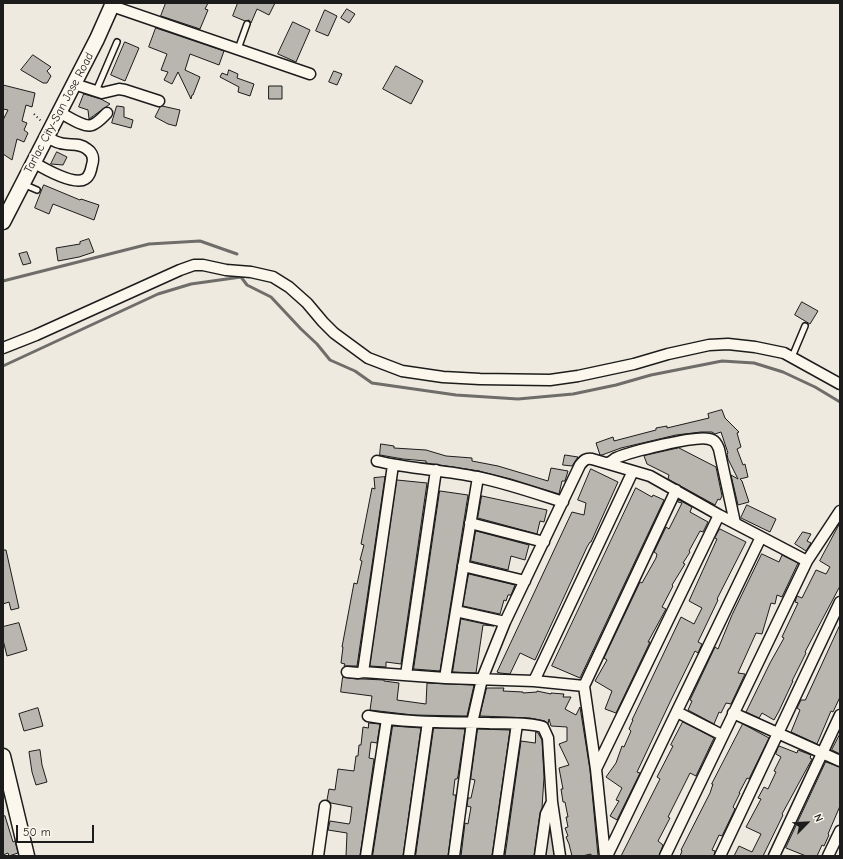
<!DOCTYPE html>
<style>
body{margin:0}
#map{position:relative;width:843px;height:859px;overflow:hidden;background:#eeeadf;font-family:"Comic Neue",sans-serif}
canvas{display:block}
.frame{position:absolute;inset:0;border:4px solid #1c1c1c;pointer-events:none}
.north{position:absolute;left:787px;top:803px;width:40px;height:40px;-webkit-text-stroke:3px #fbf7ec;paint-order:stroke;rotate:66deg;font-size:11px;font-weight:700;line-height:16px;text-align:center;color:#1c1c1c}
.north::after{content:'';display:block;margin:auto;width:14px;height:18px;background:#1c1c1c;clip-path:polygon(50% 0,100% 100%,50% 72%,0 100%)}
.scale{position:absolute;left:16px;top:825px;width:78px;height:18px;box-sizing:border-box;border:2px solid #1c1c1c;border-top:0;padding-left:5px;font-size:12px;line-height:14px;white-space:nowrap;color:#1c1c1c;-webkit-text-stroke:3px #fbf7ec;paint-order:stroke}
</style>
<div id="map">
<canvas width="843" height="859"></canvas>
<div class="frame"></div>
<div class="north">N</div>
<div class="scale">50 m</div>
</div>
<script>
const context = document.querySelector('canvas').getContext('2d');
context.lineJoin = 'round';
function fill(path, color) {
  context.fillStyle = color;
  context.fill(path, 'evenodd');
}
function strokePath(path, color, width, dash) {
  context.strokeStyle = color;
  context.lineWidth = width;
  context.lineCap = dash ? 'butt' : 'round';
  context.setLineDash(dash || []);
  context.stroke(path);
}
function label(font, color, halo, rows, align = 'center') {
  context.font = font + ' "Comic Neue",sans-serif';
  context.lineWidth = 4;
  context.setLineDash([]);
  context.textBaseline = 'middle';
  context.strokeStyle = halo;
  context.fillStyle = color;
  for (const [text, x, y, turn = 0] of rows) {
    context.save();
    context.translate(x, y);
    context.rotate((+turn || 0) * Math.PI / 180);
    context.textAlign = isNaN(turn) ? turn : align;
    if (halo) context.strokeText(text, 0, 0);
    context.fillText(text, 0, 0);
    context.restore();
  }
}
fill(new Path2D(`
 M 552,788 L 561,856 L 541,856 Z`), '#ceccc2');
strokePath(new Path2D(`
 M 3,281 L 149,244 L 200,241 L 237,254
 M 3,366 L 158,294 L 191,284 L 241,277 L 247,285 L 271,297 L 301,329 L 317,344 L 330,360 L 355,371 L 372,383 L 456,395 L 518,399 L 573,394 L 616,385 L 651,375 L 722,361 L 754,363 L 783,372 L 815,387 L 840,402`), '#6f6d69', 3);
const building = new Path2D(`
 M 166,3 L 208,3 L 205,9 L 208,10 L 200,29 L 161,16 Z
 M 238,3 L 275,3 L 269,15 L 257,9 L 251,23 L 249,20 L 245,21 L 233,16 Z
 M 347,9 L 355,14 L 349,23 L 341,18 Z
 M 325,10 L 337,16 L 328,36 L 316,31 Z
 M 293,22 L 310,30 L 296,62 L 278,54 Z
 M 156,28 L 224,51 L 219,65 L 190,54 L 185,70 L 200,77 L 193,95 L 192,95 L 191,99 L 178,72 L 172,84 L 164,80 L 168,72 L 161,70 L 167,54 L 149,47 Z
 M 125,42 L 139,48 L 125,81 L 111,75 Z
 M 33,55 L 51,67 L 47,71 L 51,76 L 47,83 L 43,83 L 21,70 Z
 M 396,66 L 423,81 L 411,104 L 383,89 Z
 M 229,70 L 238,74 L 237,78 L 254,84 L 250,96 L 238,92 L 239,87 L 220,77 L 222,73 L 227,75 Z
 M 334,71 L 342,74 L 337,85 L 329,82 Z
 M 3,85 L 35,93 L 32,107 L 26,105 L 22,121 L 27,123 L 24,130 L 28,133 L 24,142 L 17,139 L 12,160 L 3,154 L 3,120 L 8,110 L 3,109 Z
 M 269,86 L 282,86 L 282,99 L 269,99 Z
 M 84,94 L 101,99 L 110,104 L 89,119 L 88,110 L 79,107 Z
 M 117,106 L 124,107 L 124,117 L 133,120 L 131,128 L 112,123 Z
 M 162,106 L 180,110 L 176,126 L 168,124 L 155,117 L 160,107 Z
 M 57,152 L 67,157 L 63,165 L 51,164 Z
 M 44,185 L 80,200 L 81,199 L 99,205 L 94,220 L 53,204 L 49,214 L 35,208 Z
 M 89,239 L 94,252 L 79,257 L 58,261 L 56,248 L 80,244 L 80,242 Z
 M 27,252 L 31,263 L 23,265 L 19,254 Z
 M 802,302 L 818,311 L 810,324 L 795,315 Z
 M 722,410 L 725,418 L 739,432 L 737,433 L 741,447 L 737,449 L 743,465 L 745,464 L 748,477 L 740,479 L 742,481 L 749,502 L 738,505 L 731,475 L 738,479 L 728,459 L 727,454 L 728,453 L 721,432 L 715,434 L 712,432 L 701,432 L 676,435 L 621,448 L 602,455 L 600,455 L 596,443 L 613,437 L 614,441 L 656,430 L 656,428 L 667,426 L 667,428 L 709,418 L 708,414 Z
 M 381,444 L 394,446 L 394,448 L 426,450 L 446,456 L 472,458 L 472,461 L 498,466 L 548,481 L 551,468 L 568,471 L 565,481 L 562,481 L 559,494 L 511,479 L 479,471 L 426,463 L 426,461 L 403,459 L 380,455 Z
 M 679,448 L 716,467 L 722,496 L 720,500 L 718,499 L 715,505 L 668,479 L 669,475 L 647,464 L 644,456 Z
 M 565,455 L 578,457 L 572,466 L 563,465 Z
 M 591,469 L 618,482 L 591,542 L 590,542 L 587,547 L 535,660 L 520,653 L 510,674 L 500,673 L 497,672 L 571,514 L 572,512 L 584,515 L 586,503 L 578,500 Z
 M 385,477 L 357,666 L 344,666 L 345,664 L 341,663 L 343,647 L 342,647 L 354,583 L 357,584 L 362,561 L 360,560 L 364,545 L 361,544 L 372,488 L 375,489 L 374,478 Z
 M 397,480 L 427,483 L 401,664 L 386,662 L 386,667 L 370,666 Z
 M 636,488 L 652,497 L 653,495 L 664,500 L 580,678 L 552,666 Z
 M 440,491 L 468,495 L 440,671 L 414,669 Z
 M 482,496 L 547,510 L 544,522 L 540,521 L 537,534 L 478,518 Z
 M 679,500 L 692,507 L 690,512 L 708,522 L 703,532 L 700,531 L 689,551 L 690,552 L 683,563 L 685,564 L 672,585 L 673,586 L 662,607 L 666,609 L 648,642 L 650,642 L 616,713 L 605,709 L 612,691 L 595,681 L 607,660 L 604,658 L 640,582 L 642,583 L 656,558 L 657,554 L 654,552 L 666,527 L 669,529 L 682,503 L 678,502 Z
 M 747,505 L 776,519 L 770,532 L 741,518 Z
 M 840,523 L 840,586 L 805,652 L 806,653 L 792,681 L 793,681 L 779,711 L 774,720 L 762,713 L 759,718 L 746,712 L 770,663 L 784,638 L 782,637 L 798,603 L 795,602 L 797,596 L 802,598 L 816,570 L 826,574 L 830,567 L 820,561 Z
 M 720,529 L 746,542 L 717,599 L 718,600 L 698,642 L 702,644 L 698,653 L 695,651 L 671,700 L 637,772 L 640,773 L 617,820 L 610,816 L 619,801 L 616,800 L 622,788 L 606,777 L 616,763 L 622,746 L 624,747 L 631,731 L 629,729 L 633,720 L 632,720 L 681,617 L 694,624 L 702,608 L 689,601 L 717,539 L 715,538 Z
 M 476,531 L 529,545 L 525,560 L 511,556 L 508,570 L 471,561 Z
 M 803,532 L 811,534 L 807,541 L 811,543 L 806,551 L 795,544 Z
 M 3,550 L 6,550 L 19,608 L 11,610 L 9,602 L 3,604 Z
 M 762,554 L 779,562 L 782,555 L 798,563 L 782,597 L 777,595 L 775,604 L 771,603 L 762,634 L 756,633 L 738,673 L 745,674 L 731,704 L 726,703 L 721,713 L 719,712 L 714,724 L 688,710 L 692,701 L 690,700 L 715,647 L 718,649 L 732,615 Z
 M 469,574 L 515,585 L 511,595 L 508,595 L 506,601 L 504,600 L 500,614 L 463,606 Z
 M 461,619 L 494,626 L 483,625 L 476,673 L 453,672 Z
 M 19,623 L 27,650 L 7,656 L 3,640 L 3,627 Z
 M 840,625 L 840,697 L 833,712 L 831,711 L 817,744 L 791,732 L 800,710 L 797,708 L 801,700 L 805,700 Z
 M 343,677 L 357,679 L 363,679 L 384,680 L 384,681 L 399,683 L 397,700 L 426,704 L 427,683 L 474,685 L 467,716 L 413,715 L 370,710 L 372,696 L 341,692 Z
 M 487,688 L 504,688 L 503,691 L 523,692 L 523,693 L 537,692 L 537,691 L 551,694 L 551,693 L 564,694 L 563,697 L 571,697 L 565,709 L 576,715 L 580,707 L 590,770 L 598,856 L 591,856 L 591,854 L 582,856 L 572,856 L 569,844 L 566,837 L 568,836 L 565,828 L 568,827 L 566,817 L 568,817 L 565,802 L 563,802 L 561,789 L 563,789 L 559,768 L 569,765 L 559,744 L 567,741 L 567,727 L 551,726 L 549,719 L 548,724 L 545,721 L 530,718 L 480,716 Z
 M 38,708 L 43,726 L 24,731 L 19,714 Z
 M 683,722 L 714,738 L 696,776 L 690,773 L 668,817 L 670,818 L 658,841 L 663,845 L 659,856 L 621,856 L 660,779 L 657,777 L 673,746 L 671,745 Z
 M 369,723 L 380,724 L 377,743 L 371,742 L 369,758 L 374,759 L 360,856 L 346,856 L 347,833 L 328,830 L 330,821 L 349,824 L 350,822 L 352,807 L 331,803 L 327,800 L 329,789 L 335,790 L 338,769 L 354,771 L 356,756 L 358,756 L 359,745 L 361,745 L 363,727 L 368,728 Z
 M 743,724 L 769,738 L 749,779 L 747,778 L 739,793 L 740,793 L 733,807 L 735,809 L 722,836 L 719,835 L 712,850 L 715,851 L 714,856 L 680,856 L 682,851 L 681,850 L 710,793 L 713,784 L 712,784 Z
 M 393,726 L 421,728 L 403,856 L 373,856 Z
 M 434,728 L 465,729 L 458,776 L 457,779 L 455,779 L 453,795 L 456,795 L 448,856 L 416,856 Z
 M 478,729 L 510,730 L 492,856 L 461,856 L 465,823 L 468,824 L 471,807 L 467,806 L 468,798 L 471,798 L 475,780 L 471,779 Z
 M 536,732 L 538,733 L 542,740 L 544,777 L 542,808 L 540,813 L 534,856 L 505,856 L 521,741 L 535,743 Z
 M 840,734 L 840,754 L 832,750 Z
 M 779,746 L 797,753 L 798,750 L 811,755 L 810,758 L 812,759 L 782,814 L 783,815 L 763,856 L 734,856 L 739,846 L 752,852 L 761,834 L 746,827 L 761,799 L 758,798 L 764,787 L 768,789 L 776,772 L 774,771 L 781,757 L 776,754 Z
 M 40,750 L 42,765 L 47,782 L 36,785 L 32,772 L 29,752 Z
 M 826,762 L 840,767 L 840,806 L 828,834 L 829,835 L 824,846 L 822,845 L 817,856 L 806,856 L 786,848 Z
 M 5,816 L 13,842 L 15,841 L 18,853 L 9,856 L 8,853 L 3,855 L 3,817 Z`);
fill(building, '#b9b6af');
strokePath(building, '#1c1c1c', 1);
const lane = new Path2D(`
 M 238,49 L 247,24
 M 96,91 L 117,42
 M 23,184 L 37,190
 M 792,357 L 805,326`);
const street = new Path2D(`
 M 112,6 L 310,74
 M 74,84 L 102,93 L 119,89 L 125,90 L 159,101
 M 59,112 C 67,116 84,128 92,125 C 98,123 103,117 107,113
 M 33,162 C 43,168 74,186 85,179 C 90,176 91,170 92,165 C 94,159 93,153 87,149 C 79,142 70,146 60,143 C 55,142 51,139 46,137
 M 3,348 L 36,335 L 180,270 L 194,265 L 203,265 L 226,270 L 251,272 L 273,277 L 289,287 L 307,303 L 323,322 L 334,333 L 368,358 L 402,371 L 443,377 L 480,379 L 550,380 L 578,376 L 634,364 L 668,354 L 709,345 L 728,344 L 755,347 L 784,353 L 840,384
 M 377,461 C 410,469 444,470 477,477 C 506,483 535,493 563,502
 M 608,463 C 611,462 613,460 616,458 C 630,452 696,435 709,439 C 715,440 717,444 719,449 L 735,523
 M 470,523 L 544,542
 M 463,566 L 525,581
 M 456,611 L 505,622
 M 347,672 L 358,673 L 363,672 L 445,678 L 534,681 L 584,686
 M 363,672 L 393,465
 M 406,675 L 436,470
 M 445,678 L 478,477
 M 534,681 L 633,471
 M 677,712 L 722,735
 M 733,713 L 840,761
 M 368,716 C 408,723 448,722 488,723 C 506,724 526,722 543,727 L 548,738 L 552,802 L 560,856
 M 596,769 L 719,515
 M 318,856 L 325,806
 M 366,856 L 387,719
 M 409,856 L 428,722
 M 454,856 L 472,723 L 482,679 L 505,622 L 580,465 C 584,460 586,458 592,459 L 650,476 L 719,515 L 807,561
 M 498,856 L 517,724
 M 540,856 L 546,814 L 552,802
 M 605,856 L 596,769 L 584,686 L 676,490
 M 607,856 L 761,537
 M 665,856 L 807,561 L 840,511
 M 720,856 L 840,602
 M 774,856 L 840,715
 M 828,856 L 840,831`);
const secondary = new Path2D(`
 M 3,222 L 97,39 L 113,3
 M 3,756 L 27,856`);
strokePath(lane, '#1c1c1c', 8);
strokePath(street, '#1c1c1c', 13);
strokePath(secondary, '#1c1c1c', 17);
strokePath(new Path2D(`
 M 34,114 L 42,122`), '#1c1c1c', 2, [1, 3]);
strokePath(lane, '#fbf7ec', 5);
strokePath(street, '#fbf7ec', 10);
strokePath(secondary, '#fbf7ec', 14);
label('12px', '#1c1c1c', '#fbf7ec', [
 ["Tarlac City-San Jose Road",59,113,-62]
]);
</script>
